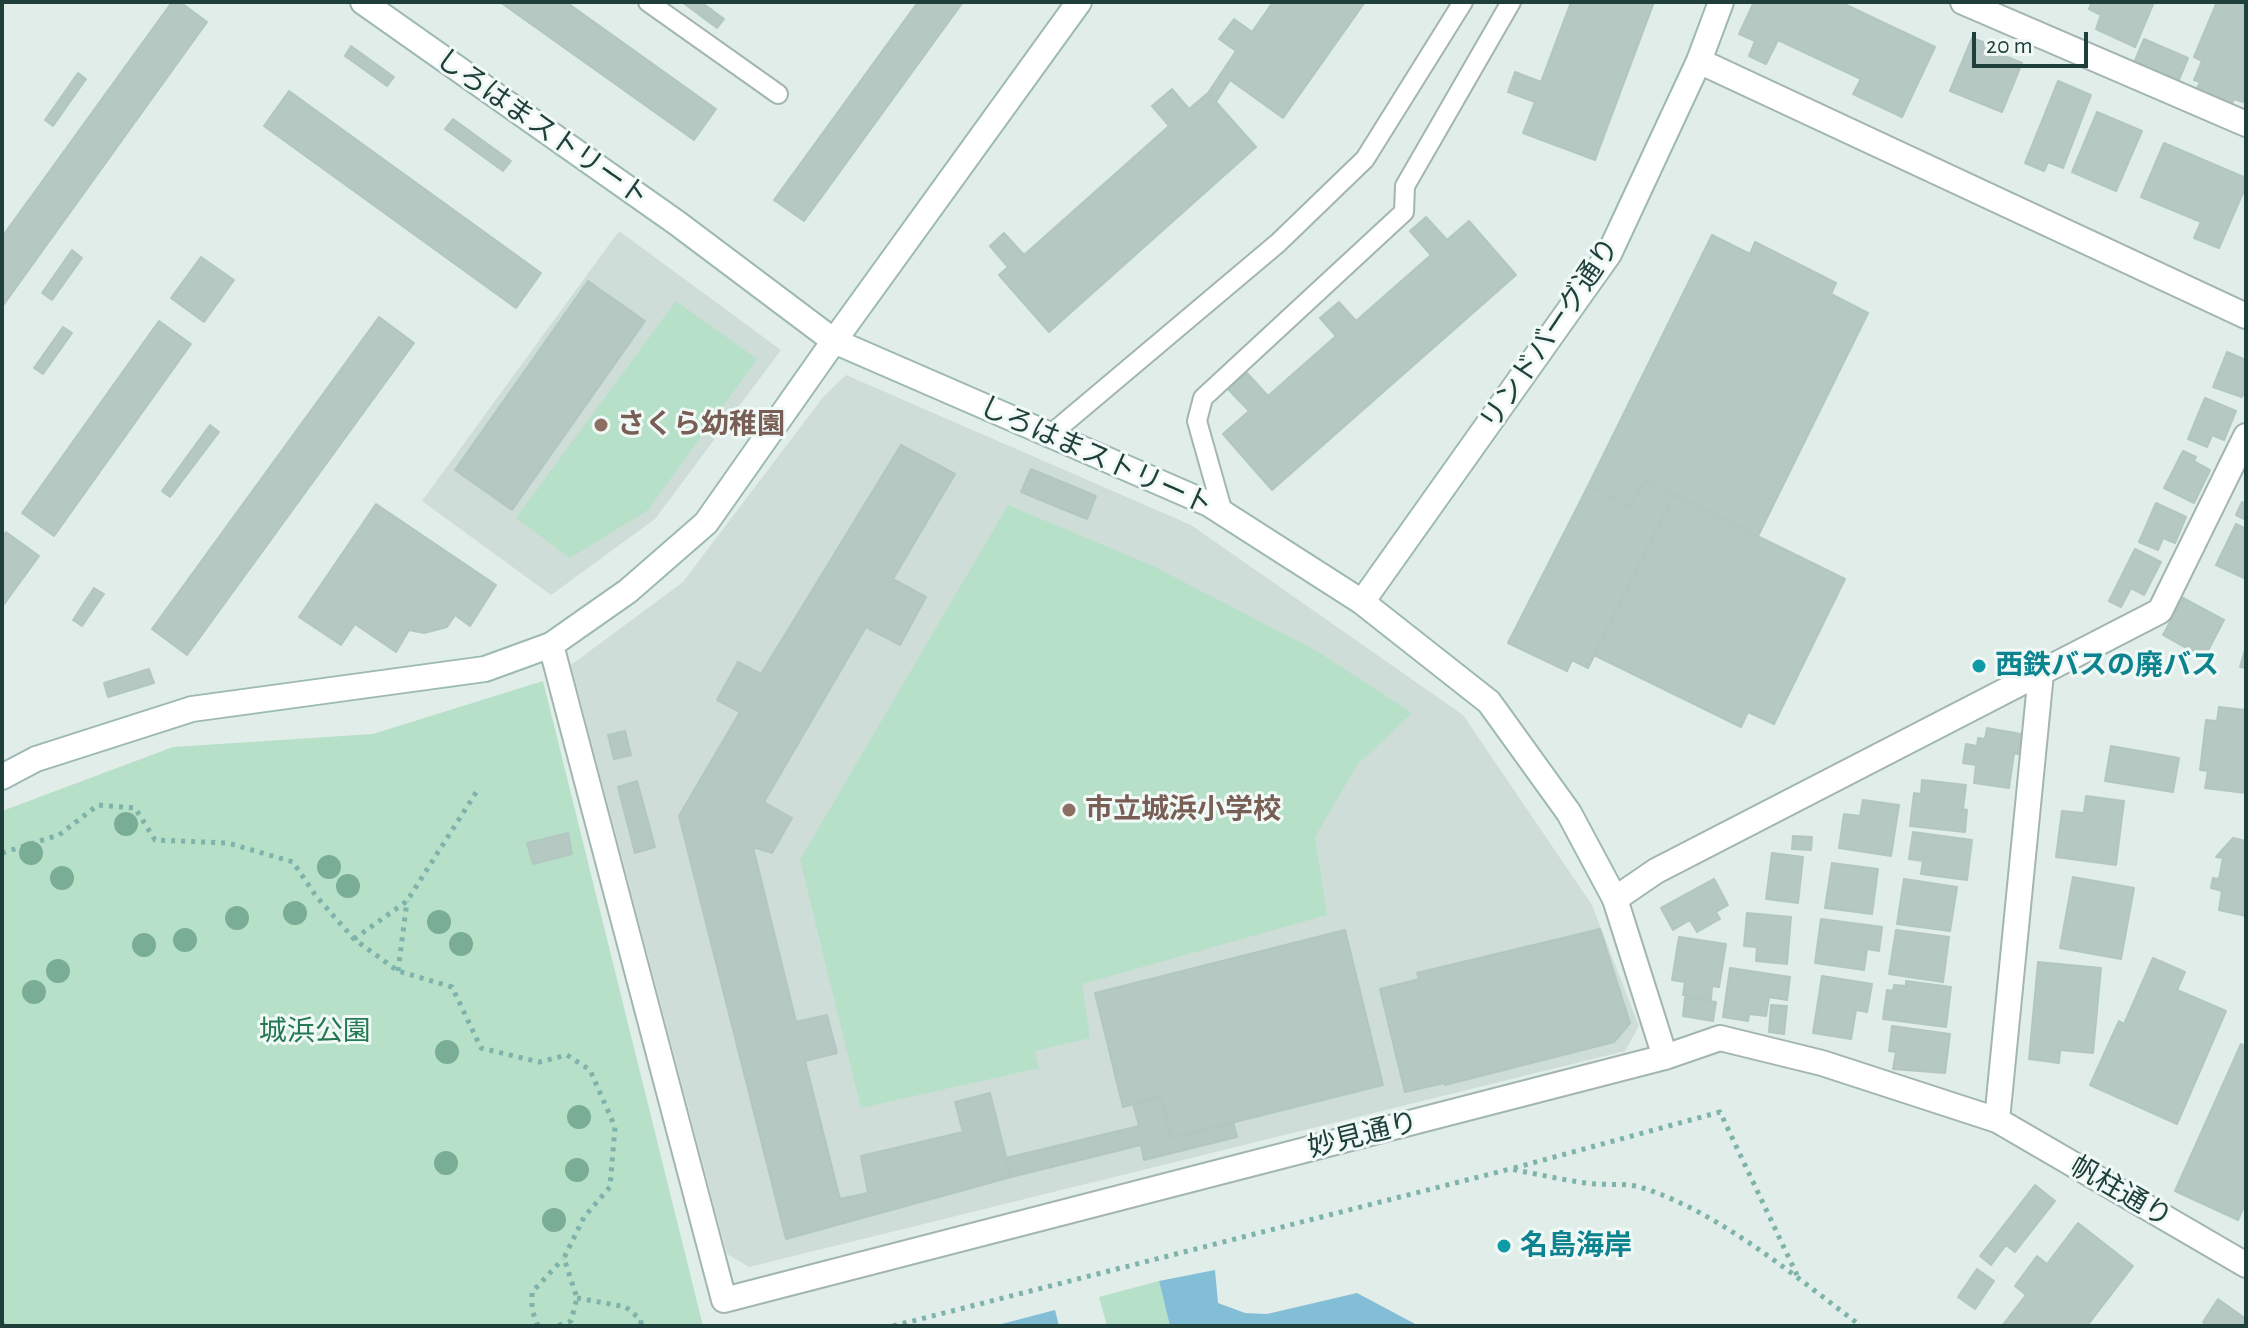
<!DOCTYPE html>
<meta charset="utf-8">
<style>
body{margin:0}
#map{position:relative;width:2248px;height:1328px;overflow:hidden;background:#e0ede9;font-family:"Alegreya Sans",sans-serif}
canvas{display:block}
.frame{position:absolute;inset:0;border:4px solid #1f3f3b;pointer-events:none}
.scale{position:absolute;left:1972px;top:32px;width:116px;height:36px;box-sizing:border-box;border:4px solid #1f3f3b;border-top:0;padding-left:10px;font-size:24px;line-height:28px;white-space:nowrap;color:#1f3f3b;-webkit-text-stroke:6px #f1f9f6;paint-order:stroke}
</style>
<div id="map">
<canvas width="2248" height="1328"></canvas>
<div class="frame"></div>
<div class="scale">20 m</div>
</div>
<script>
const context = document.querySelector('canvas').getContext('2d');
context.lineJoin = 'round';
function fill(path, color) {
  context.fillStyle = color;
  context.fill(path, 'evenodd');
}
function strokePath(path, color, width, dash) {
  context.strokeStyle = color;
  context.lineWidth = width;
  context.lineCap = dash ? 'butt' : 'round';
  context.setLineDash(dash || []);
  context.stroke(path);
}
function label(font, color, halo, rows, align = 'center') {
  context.font = font + ' "Alegreya Sans","Noto Sans JP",sans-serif';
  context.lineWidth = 6;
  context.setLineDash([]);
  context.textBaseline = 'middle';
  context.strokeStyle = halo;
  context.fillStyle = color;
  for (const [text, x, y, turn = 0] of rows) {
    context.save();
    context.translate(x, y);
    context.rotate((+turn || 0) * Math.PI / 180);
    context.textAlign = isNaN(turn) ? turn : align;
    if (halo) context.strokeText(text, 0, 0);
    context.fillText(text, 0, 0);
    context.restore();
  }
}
fill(new Path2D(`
 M 619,231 L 781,350 L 655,519 L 551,595 L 422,501 Z
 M 846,375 L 1191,525 L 1463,715 L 1592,905 L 1639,1026 L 1625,1051 L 749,1267 L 727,1254 L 571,665 L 683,582 L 824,396 Z`), '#ceddd8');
fill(new Path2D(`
 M 676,301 L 757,359 L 648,510 L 570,558 L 516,518 Z
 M 1008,505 L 1153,566 L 1315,650 L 1412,713 L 1357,765 L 1315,837 L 1327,915 L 1082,984 L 1090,1038 L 1035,1051 L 1039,1068 L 861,1108 L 800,860 Z
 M 543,681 L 703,1326 L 2,1326 L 2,811 L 173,747 L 373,734 Z
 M 1159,1281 L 1170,1326 L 1107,1326 L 1099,1297 Z`), '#b7e0c8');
fill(new Path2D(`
 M 1215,1270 L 1218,1303 L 1245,1313 L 1267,1314 L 1357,1293 L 1419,1326 L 1170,1326 L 1159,1281 Z
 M 1055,1310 L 1059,1326 L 994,1326 Z`), '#83bed7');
const building = new Path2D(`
 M 172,2 L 180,2 L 207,22 L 2,307 L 2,237 Z
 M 500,2 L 566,2 L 716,109 L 694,140 Z
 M 682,2 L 701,2 L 724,19 L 717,28 Z
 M 918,2 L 963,2 L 804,221 L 774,200 Z
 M 1273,2 L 1365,2 L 1283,118 L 1230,80 L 1216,102 L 1208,93 L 1236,51 L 1219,39 L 1234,19 L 1252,32 Z
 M 1571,2 L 1654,2 L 1595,160 L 1523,133 L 1535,102 L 1508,92 L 1515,72 L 1541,82 Z
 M 1754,2 L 1840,2 L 1935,47 L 1902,117 L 1853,94 L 1861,79 L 1778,40 L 1766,64 L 1749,56 L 1755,41 L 1739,34 Z
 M 2092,2 L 2154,2 L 2135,47 L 2096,29 L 2101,15 L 2089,9 Z
 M 2217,2 L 2246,2 L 2246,94 L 2243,102 L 2234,99 L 2232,103 L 2196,91 L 2200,82 L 2194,80 L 2202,61 L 2194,57 Z
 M 1972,38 L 1997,47 L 1995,52 L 2022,63 L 2002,112 L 1950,91 Z
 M 2144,39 L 2188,58 L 2178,82 L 2134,63 Z
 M 351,46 L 394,77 L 387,86 L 345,56 Z
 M 78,73 L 86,79 L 53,126 L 45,120 Z
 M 2058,81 L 2091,95 L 2063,168 L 2048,162 L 2044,171 L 2025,163 Z
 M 1172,89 L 1189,109 L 1208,93 L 1256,147 L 1049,332 L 999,275 L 1008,267 L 990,246 L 1004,233 L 1024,255 L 1169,126 L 1152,106 Z
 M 289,91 L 541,273 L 516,308 L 264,126 Z
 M 2097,112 L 2142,131 L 2116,191 L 2072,172 Z
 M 453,119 L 511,161 L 503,171 L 445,129 Z
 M 2164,143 L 2246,178 L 2246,186 L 2219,248 L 2194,238 L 2201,222 L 2141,197 Z
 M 1426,217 L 1447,240 L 1469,221 L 1516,275 L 1272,490 L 1223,434 L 1249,411 L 1228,389 L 1247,373 L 1268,396 L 1336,336 L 1320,318 L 1339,302 L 1356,321 L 1431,255 L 1410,231 Z
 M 1712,235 L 1750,254 L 1755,242 L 1836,283 L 1831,294 L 1868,313 L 1758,536 L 1644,480 L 1630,507 L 1588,486 Z
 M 72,250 L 82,258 L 52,300 L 42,293 Z
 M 201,257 L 234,280 L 204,322 L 171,298 Z
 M 588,281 L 645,321 L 512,510 L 455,470 Z
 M 379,317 L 414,343 L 187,655 L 152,629 Z
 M 159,321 L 191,344 L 54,536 L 22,513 Z
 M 63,327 L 72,333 L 43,374 L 34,368 Z
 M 2227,352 L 2246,360 L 2244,376 L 2246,377 L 2246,387 L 2242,397 L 2213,387 Z
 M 2205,398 L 2236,411 L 2224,440 L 2212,435 L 2207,447 L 2188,439 Z
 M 210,425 L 219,432 L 170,497 L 162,491 Z
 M 901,445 L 955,474 L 893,579 L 926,597 L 900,645 L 866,627 L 764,802 L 792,818 L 772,853 L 753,847 L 796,1022 L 827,1015 L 837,1053 L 805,1061 L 840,1199 L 868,1193 L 861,1156 L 963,1132 L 955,1102 L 990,1093 L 1011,1177 L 786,1239 L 679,816 L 740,712 L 717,700 L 738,662 L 761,674 Z
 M 2183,451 L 2196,457 L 2194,461 L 2210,470 L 2194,503 L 2164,488 Z
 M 1031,469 L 1096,496 L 1087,519 L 1021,492 Z
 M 1644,480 L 1674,495 L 1588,668 L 1572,660 L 1567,671 L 1508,643 L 1588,486 L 1630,507 Z
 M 1674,495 L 1845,579 L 1774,724 L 1748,712 L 1741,727 L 1594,655 Z
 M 2242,502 L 2246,504 L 2246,520 L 2236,515 Z
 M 2156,503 L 2186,517 L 2175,543 L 2163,538 L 2158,550 L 2139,542 Z
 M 376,504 L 496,585 L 470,626 L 455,615 L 447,627 L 424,633 L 409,630 L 396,652 L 355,624 L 341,645 L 299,617 Z
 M 2236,524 L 2246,529 L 2246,579 L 2216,565 Z
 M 6,532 L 39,556 L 2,607 L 2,538 Z
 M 2135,549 L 2161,562 L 2144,595 L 2131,588 L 2121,607 L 2109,601 Z
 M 94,588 L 104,594 L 82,626 L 73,620 Z
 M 2183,598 L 2224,620 L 2204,658 L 2163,635 Z
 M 2246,646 L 2246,668 L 2240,667 Z
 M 149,669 L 154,683 L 108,697 L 104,683 Z
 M 2219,707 L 2246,710 L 2246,793 L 2205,788 L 2208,771 L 2200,770 L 2206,720 L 2217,721 Z
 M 1987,728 L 2021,734 L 2018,754 L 2014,753 L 2009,788 L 1974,783 L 1976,765 L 1963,763 L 1966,744 L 1977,746 L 1978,738 L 1985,739 Z
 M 625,731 L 631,755 L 614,759 L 608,735 Z
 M 2111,746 L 2179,758 L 2173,792 L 2105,781 Z
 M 1922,780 L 1966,785 L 1963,809 L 1967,810 L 1965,832 L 1910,826 L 1914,793 L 1921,794 Z
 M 637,781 L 655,847 L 635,853 L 618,787 Z
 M 2086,796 L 2124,801 L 2116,865 L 2056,857 L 2062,811 L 2084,813 Z
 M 1863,800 L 1899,805 L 1891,856 L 1839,848 L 1844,814 L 1860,816 Z
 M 1913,832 L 1972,840 L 1967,880 L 1921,874 L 1923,861 L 1909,859 Z
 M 568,833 L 572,854 L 533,864 L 527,843 Z
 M 1793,836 L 1812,837 L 1811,850 L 1792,849 Z
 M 2233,838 L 2246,841 L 2246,916 L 2219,910 L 2222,891 L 2211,888 L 2213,878 L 2219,879 L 2223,858 L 2216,857 Z
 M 1772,853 L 1803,857 L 1798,903 L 1766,899 Z
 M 1832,863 L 1878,869 L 1872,914 L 1825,908 Z
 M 2073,877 L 2134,888 L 2121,959 L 2060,948 Z
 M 1714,879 L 1728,905 L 1716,912 L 1720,919 L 1697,932 L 1690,920 L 1673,930 L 1661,908 Z
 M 1904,879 L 1957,887 L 1950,931 L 1897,924 Z
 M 1747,913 L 1791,917 L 1787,964 L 1756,961 L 1757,947 L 1744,946 Z
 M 1821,919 L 1882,927 L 1879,951 L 1867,949 L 1864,970 L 1815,963 Z
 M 1600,929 L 1630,1023 L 1614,1042 L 1445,1085 L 1444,1083 L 1405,1092 L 1380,989 L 1419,979 L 1417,973 Z
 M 1345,930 L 1383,1085 L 1171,1138 L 1161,1097 L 1123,1107 L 1095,993 Z
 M 1896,930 L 1949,937 L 1943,982 L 1889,974 Z
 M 1679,937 L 1726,944 L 1719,987 L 1712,986 L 1711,1000 L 1683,995 L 1685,982 L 1672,980 Z
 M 2153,958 L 2185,972 L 2177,990 L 2226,1011 L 2177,1124 L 2090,1085 L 2119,1021 L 2124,1024 Z
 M 2038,962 L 2101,968 L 2093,1053 L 2060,1050 L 2059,1063 L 2029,1059 Z
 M 1730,968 L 1790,977 L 1787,1000 L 1769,997 L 1766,1016 L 1749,1014 L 1748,1021 L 1723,1017 Z
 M 1822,976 L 1872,984 L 1867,1012 L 1856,1010 L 1851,1039 L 1813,1033 Z
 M 1906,981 L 1951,987 L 1946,1027 L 1883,1019 L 1887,990 L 1893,991 L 1894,985 L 1906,986 Z
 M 1685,997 L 1716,1002 L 1713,1021 L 1683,1016 Z
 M 1771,1005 L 1787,1006 L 1784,1034 L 1769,1032 Z
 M 1892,1026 L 1950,1034 L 1945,1073 L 1893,1069 L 1896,1052 L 1889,1051 Z
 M 2241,1044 L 2246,1047 L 2246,1202 L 2238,1220 L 2175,1191 Z
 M 1161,1097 L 1171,1138 L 1233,1122 L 1237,1137 L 1144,1160 L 1141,1145 L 1011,1177 L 1006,1158 L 1139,1126 L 1133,1104 Z
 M 2035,1185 L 2055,1201 L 2015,1252 L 2006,1245 L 1991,1265 L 1980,1256 Z
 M 2078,1223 L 2133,1266 L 2087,1326 L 2002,1326 L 2026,1295 L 2015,1286 L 2037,1256 L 2047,1264 Z
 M 1977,1269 L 1994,1281 L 1975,1309 L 1958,1297 Z
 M 2218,1299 L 2246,1319 L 2246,1326 L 2208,1326 L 2203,1322 Z`);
fill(building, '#b5c8c2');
strokePath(building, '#b2c7c1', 2);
const lane = new Path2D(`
 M 648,2 L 778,94
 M 1050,435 L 1278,243 L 1365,159 L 1463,2
 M 1223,513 L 1197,421 L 1203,398 L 1404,212 L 1405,186 L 1511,2`);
const street = new Path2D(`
 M 1963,2 L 2246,124
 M 1699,61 L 2246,316
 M 551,645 L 724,1300 L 1665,1057 L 1720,1038 L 1822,1063 L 1997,1120 L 2246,1265
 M 1665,1057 L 1615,899 L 1656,871 L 2160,611 L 2246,436
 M 1997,1120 L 2041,673`);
const secondary = new Path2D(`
 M 363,2 L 677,223 L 834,341 L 1209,504 L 1362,602 L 1489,702 L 1569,813 L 1615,899
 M 1362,602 L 1609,254 L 1699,61 L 1721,2
 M 2,777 L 36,759 L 192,709 L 485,669 L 551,645 L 628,591 L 706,523 L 834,341 L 1079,2`);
strokePath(lane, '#a2b5b1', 22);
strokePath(street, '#a2b5b1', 28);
strokePath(secondary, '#9db9b3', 28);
strokePath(new Path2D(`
 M 2,853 L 59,835 L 98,805 L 135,808 L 155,840 L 228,843 L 293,862 L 316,896 L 354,939 L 398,971 L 452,987 L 481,1048 L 539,1062 L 567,1055 L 590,1070 L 615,1127 L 610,1187 L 584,1217 L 564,1258 L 577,1298 L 571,1321 L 557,1326
 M 354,939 L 407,901 L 477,791
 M 398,971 L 407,901
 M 1514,1168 L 1720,1112 L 1797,1275
 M 577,1298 L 626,1307 L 641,1320 L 641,1326
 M 2,1323 L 3,1326
 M 538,1326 L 532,1310 L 532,1292 L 563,1259
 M 893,1326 L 1510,1169 C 1538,1174 1566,1181 1595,1184 C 1610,1185 1629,1183 1643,1188 C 1721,1213 1797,1278 1861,1326`), '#7db3aa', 5, [4, 6]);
strokePath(lane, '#fff', 18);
strokePath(street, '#fff', 24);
strokePath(secondary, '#fff', 24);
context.fillStyle = '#79ad96';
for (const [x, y] of [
 [126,824],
 [31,853],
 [329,867],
 [62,878],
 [348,886],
 [295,913],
 [237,918],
 [439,922],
 [185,940],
 [461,944],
 [144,945],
 [58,971],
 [34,992],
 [447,1052],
 [579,1117],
 [446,1163],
 [577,1170],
 [554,1220]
]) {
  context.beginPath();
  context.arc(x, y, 12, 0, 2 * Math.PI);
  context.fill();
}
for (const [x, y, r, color] of [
 [601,425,8,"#8d6e63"],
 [1979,666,8,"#0f9aa8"],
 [1069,810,8,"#8d6e63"],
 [1504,1246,8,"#0f9aa8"]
]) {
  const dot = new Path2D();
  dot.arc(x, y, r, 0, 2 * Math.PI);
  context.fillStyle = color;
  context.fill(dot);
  strokePath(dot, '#f1f9f6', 3);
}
label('28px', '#1f3f3b', '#f1f9f6', [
 ["しろはまストリート",542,128,35],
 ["リンドバーグ通り",1550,334,-56],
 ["しろはまストリート",1096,456,24],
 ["妙見通り",1363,1135,-14],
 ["帆柱通り",2121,1192,30]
]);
label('bold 28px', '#785e54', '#f1f9f6', [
 ["さくら幼稚園",617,425],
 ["市立城浜小学校",1085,810]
], 'left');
label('bold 28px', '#0d838f', '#f1f9f6', [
 ["西鉄バスの廃バス",1995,666],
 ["名島海岸",1520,1246]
], 'left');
label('28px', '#257952', '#f1f9f6', [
 ["城浜公園",315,1032]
]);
</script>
